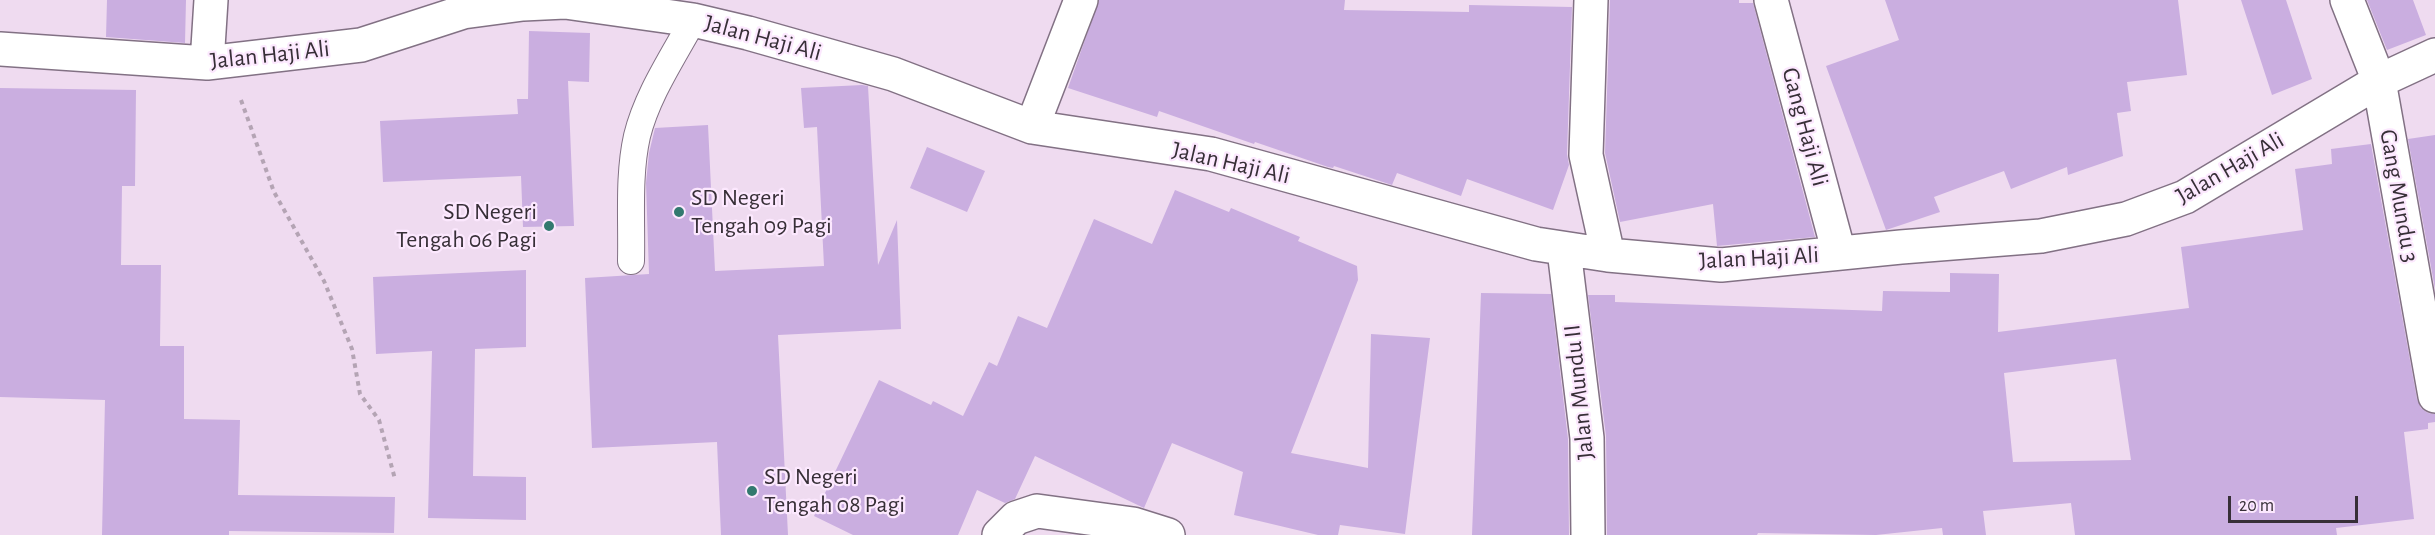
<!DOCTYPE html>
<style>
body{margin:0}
#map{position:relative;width:2435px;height:535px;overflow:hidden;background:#efdbf0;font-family:"Alegreya Sans",sans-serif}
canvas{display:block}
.scale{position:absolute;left:2228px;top:496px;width:130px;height:27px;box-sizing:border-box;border:3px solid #372f37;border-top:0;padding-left:8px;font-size:18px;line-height:21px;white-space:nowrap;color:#372f37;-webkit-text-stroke:4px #fce8fe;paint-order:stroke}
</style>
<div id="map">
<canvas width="2435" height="535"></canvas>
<div class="scale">20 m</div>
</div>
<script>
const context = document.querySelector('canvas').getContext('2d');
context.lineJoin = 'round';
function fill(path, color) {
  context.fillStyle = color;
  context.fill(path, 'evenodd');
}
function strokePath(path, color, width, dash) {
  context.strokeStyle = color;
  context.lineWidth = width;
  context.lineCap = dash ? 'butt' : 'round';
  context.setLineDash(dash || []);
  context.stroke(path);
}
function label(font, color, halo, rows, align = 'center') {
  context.font = font + ' "Alegreya Sans",sans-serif';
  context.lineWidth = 4.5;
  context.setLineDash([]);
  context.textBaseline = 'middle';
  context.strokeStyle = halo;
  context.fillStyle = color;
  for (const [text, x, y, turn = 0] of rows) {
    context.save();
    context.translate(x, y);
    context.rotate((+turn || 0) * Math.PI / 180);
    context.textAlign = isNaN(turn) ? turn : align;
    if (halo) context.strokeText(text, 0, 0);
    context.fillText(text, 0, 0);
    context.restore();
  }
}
fill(new Path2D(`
 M 107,0 L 186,0 L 185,43 L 106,37 Z
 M 1099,0 L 1345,0 L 1344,10 L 1469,12 L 1469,5 L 1572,7 L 1567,154 L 1569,165 L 1553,210 L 1467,179 L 1461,196 L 1397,173 L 1392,185 L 1334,166 L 1333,168 L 1328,167 L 1255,142 L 1254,144 L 1159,111 L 1157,117 L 1068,88 Z
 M 1610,0 L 1739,0 L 1739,3 L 1753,3 L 1815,237 L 1717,246 L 1713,204 L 1620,222 L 1605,153 Z
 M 1885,0 L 2178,0 L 2187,75 L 2127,82 L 2131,111 L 2117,113 L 2123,156 L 2068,175 L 2067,167 L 2011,189 L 2004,171 L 1934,197 L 1940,212 L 1886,230 L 1826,66 L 1899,40 Z
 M 2241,0 L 2286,0 L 2312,79 L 2272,95 Z
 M 2367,0 L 2413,0 L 2426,35 L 2387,50 Z
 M 529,31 L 590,33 L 589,82 L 568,81 L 574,226 L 523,227 L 521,176 L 383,182 L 380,121 L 518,114 L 517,99 L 528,99 Z
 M 862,85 L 868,86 L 878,265 L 897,220 L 901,329 L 778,335 L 788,535 L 721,535 L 717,442 L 592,448 L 585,278 L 649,274 L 646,183 L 649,153 L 655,128 L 708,125 L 715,271 L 824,266 L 817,127 L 804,128 L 801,88 Z
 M 0,88 L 136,90 L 135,186 L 122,186 L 121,265 L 161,265 L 160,346 L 184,346 L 184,419 L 240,420 L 238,495 L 395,497 L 394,533 L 229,531 L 229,535 L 102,535 L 105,400 L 0,397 Z
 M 2435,135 L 2435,289 L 2408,139 Z
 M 2371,144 L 2417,399 L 2421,408 L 2428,413 L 2435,414 L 2435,422 L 2428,423 L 2428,429 L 2404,432 L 2414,519 L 2336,528 L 2337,535 L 2075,535 L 2071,503 L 1983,511 L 1986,535 L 1943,535 L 1942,528 L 1876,535 L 1758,533 L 1757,535 L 1607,535 L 1606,436 L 1588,295 L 1615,295 L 1615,302 L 1882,311 L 1883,291 L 1950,292 L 1950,273 L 1999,274 L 1998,332 L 2189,308 L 2181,247 L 2303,230 L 2295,169 L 2332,164 L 2331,149 ZM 2116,359 L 2131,460 L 2013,462 L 2004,373 Z
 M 927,147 L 985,171 L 967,212 L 910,188 Z
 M 1175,190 L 1229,212 L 1231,208 L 1300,237 L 1298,241 L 1357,266 L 1358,280 L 1291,453 L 1368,468 L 1371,334 L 1430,338 L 1405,534 L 1340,525 L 1338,535 L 1318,535 L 1234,515 L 1243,472 L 1172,443 L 1144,508 L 1035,456 L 1015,499 L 1005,503 L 977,490 L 958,535 L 853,535 L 814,516 L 879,380 L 931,405 L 933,401 L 963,416 L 989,362 L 997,366 L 1018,316 L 1047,328 L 1094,219 L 1152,244 Z
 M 526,270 L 526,347 L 475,349 L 473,476 L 526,477 L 526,520 L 428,518 L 432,351 L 376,354 L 373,277 Z
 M 1481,293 L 1551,294 L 1568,439 L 1569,535 L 1472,535 Z`), '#caaee0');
const lane = new Path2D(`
 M 631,261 C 632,220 628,176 637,136 C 647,95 673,57 693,20`);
const street = new Path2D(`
 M 1591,0 L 1586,155 L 1608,255
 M 1771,0 L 1839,253
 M 2347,0 L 2379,81 L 2435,396
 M 0,49 L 207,63 L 361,45 L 463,12 L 523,4 L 565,2 L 693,20 L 748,33 L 893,74 L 1032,127 L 1211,154 L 1536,244 L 1608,255 L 1721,265 L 1901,247 L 2041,236 L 2126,219 L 2185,197 L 2379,81 L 2435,55
 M 207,63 L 211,0
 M 1032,127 L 1081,0
 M 1564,250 L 1587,438 L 1588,535
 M 999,535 L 1016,518 L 1037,511 L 1133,524 L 1168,535`);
strokePath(lane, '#827184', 28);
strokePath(street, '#827184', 36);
strokePath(new Path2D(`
 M 241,100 L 274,192 L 324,281 L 352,349 L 360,394 L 379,420 L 395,479`), '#b4a4b4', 4, [4.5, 4.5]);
strokePath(lane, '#fff', 26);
strokePath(street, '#fff', 33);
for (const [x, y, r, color] of [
 [679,212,6,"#32796f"],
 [549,226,6,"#32796f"],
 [752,491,6,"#32796f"]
]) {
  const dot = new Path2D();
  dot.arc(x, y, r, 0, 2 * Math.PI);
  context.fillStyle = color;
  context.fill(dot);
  strokePath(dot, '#fce8fe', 2);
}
label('24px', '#372f37', '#fce8fe', [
 ["Jalan Haji Ali",763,38,15],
 ["Jalan Haji Ali",270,55,-6],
 ["Gang Haji Ali",1805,127,75],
 ["Jalan Haji Ali",1231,163,13],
 ["Jalan Haji Ali",2230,168,-30],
 ["Gang Mundu 3",2399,196,80],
 ["Jalan Haji Ali",1759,258,-3],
 ["Jalan Mundu II",1579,392,-96]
]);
label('24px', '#372f37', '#fce8fe', [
 ["SD Negeri",691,198],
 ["Tengah 09 Pagi",691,226],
 ["SD Negeri",537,212,"right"],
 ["Tengah 06 Pagi",537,240,"right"],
 ["SD Negeri",764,477],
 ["Tengah 08 Pagi",764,505]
], 'left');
</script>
